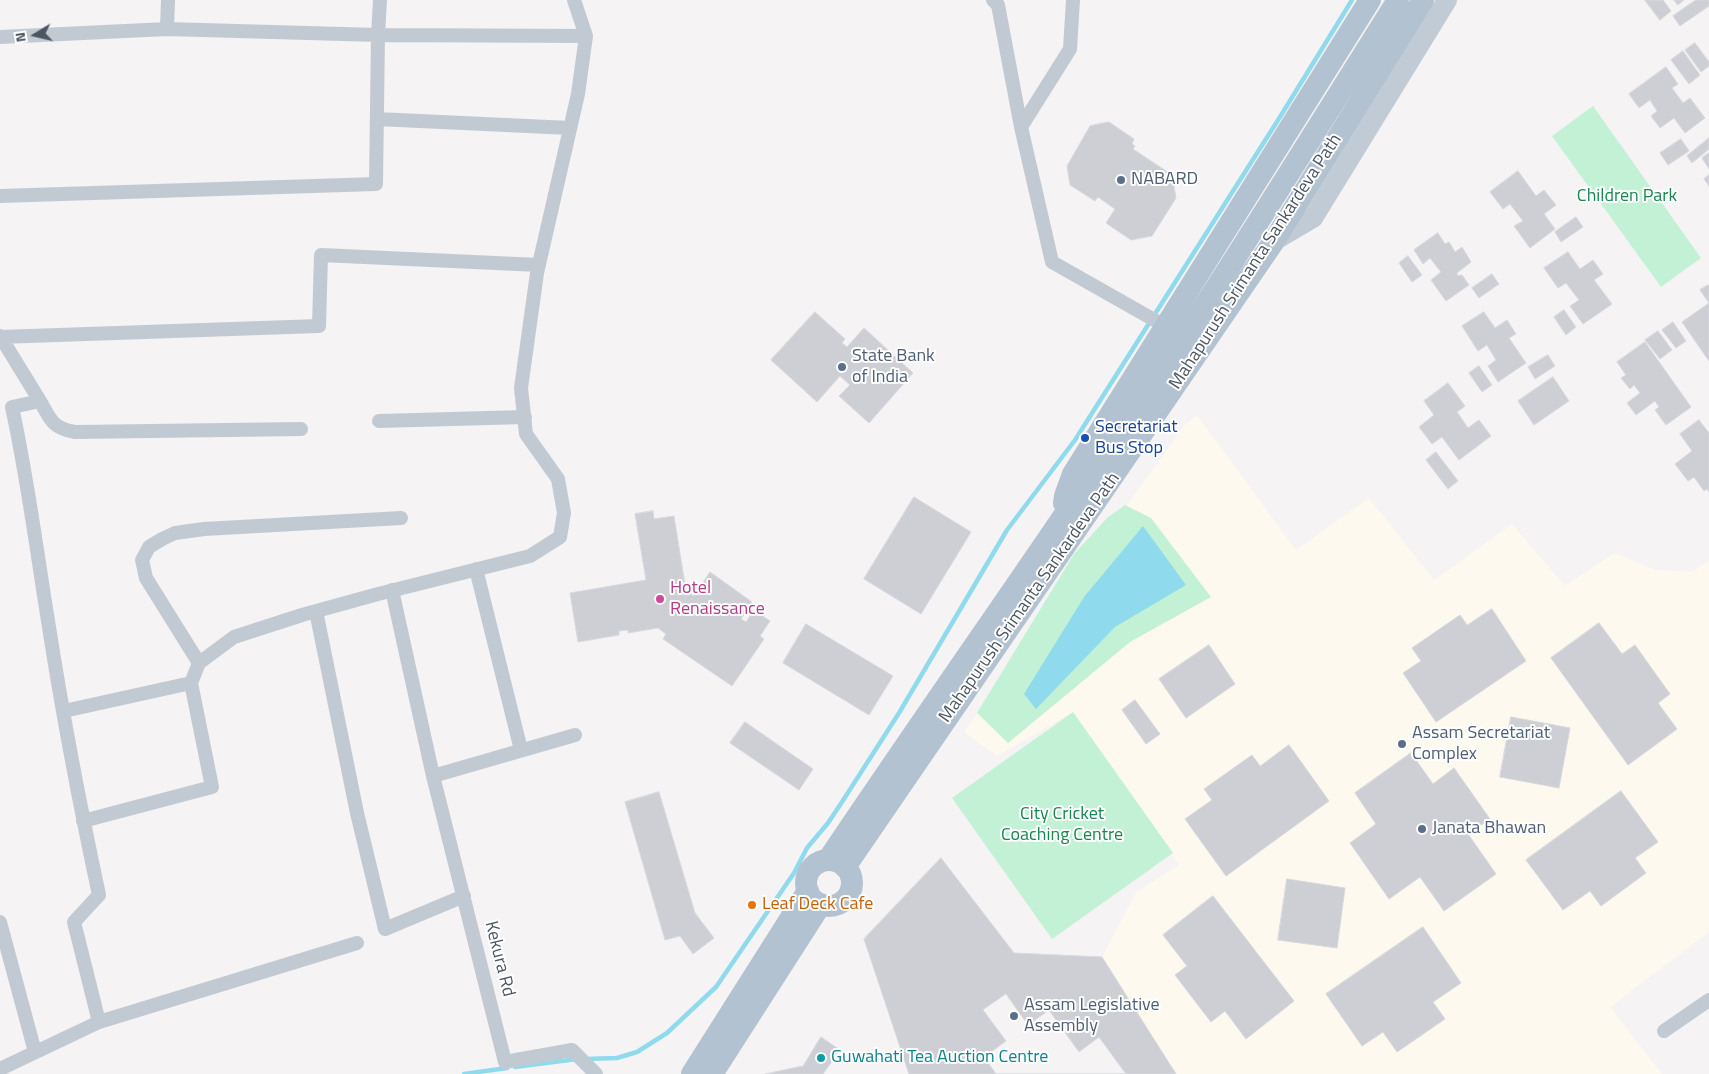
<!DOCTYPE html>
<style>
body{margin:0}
#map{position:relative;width:1709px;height:1074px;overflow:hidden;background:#f5f3f3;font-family:"Titillium Web",sans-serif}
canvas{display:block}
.north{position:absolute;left:10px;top:10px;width:50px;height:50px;-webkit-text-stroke:4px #fff;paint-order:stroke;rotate:261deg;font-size:14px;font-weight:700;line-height:20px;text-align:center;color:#4a5661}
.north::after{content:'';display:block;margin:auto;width:18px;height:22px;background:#4a5661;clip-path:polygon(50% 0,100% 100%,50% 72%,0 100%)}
</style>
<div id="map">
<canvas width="1709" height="1074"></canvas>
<div class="north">N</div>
</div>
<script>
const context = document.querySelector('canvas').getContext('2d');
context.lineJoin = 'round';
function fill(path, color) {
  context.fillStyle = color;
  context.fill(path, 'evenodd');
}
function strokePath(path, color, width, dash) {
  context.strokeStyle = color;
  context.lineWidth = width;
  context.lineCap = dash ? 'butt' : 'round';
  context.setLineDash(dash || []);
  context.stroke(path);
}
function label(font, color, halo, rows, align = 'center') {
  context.font = font + ' "Titillium Web",sans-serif';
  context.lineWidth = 4;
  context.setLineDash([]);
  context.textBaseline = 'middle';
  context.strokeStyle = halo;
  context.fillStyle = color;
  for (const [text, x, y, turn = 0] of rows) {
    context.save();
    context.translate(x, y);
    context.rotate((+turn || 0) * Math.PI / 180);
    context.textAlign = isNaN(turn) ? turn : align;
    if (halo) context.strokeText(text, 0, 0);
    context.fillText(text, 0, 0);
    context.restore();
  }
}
fill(new Path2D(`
 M 1197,415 L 1296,550 L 1369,498 L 1434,580 L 1512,524 L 1565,586 L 1614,553 L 1656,570 L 1694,571 L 1709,560 L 1709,932 L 1610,1007 L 1662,1074 L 1176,1074 L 1102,957 L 1136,892 L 1179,865 L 1073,712 L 997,756 L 964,732 L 1184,426 Z`), '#fdf9ef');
fill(new Path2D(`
 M 1593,106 L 1701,258 L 1661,287 L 1552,136 Z
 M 1125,505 L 1151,518 L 1211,597 L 1130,642 L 1008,743 L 977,713 L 1074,554 L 1107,518 Z
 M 1073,712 L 1173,853 L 1052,939 L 952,798 Z`), '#c3f1d5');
fill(new Path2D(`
 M 1143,526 L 1186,585 L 1115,627 L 1036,709 L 1024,694 L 1084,597 Z`), '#90daee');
strokePath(new Path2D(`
 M 585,1059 L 617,1058 L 637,1052 L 667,1033 L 716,987 L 794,873 L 807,848 L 828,823 L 842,802 L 899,713 L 1007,530 L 1075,440 L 1280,117 L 1352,0
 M 515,1067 L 577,1059
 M 464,1074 L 507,1068`), '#90daee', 4.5);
const building = new Path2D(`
 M 1645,0 L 1663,0 L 1671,11 L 1660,20 Z
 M 1674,0 L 1684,0 L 1678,5 Z
 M 1696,0 L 1709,0 L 1709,6 L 1680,26 L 1673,16 Z
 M 1695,43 L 1709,62 L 1709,66 L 1701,72 L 1685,50 Z
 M 1683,51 L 1700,75 L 1689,84 L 1671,60 Z
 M 1666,67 L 1678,84 L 1672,88 L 1683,103 L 1690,98 L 1705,118 L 1685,133 L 1674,118 L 1660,128 L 1651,116 L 1657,111 L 1650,100 L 1639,108 L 1629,94 Z
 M 1109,122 L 1134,139 L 1132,144 L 1135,146 L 1133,149 L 1172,175 L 1176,198 L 1152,236 L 1131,240 L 1106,223 L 1115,209 L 1098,197 L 1095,201 L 1070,185 L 1067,166 L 1090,126 Z
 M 1709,138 L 1709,149 L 1692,163 L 1687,156 Z
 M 1681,139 L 1689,151 L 1668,165 L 1660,153 Z
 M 1709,153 L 1709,169 L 1702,158 Z
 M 1518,171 L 1536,196 L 1544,190 L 1556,205 L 1544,214 L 1555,229 L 1530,248 L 1514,226 L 1523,221 L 1510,204 L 1503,209 L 1490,192 Z
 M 1709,175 L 1709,186 L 1704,179 Z
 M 1576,217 L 1583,227 L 1561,242 L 1555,232 Z
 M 1438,233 L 1445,244 L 1449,242 L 1455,252 L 1462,247 L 1471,262 L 1457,273 L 1458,276 L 1462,275 L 1469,285 L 1446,301 L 1431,280 L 1441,272 L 1430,258 L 1423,264 L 1414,250 Z
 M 1568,252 L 1580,269 L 1593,260 L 1603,274 L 1594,280 L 1612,304 L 1583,324 L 1570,306 L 1579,300 L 1566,283 L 1558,288 L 1544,268 Z
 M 1408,256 L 1422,275 L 1412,282 L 1399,263 Z
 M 1492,274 L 1499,284 L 1479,298 L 1472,288 Z
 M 1708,285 L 1709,286 L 1709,361 L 1682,322 L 1709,303 L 1700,290 Z
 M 1564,310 L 1576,327 L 1566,335 L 1554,317 Z
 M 815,312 L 845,339 L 842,343 L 847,347 L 864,328 L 913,373 L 869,423 L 839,396 L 850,385 L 840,376 L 817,402 L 771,360 Z
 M 1484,312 L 1495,328 L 1507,320 L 1516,334 L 1509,338 L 1526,363 L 1498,382 L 1488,366 L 1496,360 L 1487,345 L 1478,351 L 1462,326 Z
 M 1673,322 L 1686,341 L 1676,348 L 1662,330 Z
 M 1658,331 L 1672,350 L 1660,359 L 1645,340 Z
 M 1645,342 L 1691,407 L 1666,425 L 1655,410 L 1659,407 L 1655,401 L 1636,415 L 1627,403 L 1640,393 L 1634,385 L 1630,389 L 1621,378 L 1626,375 L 1617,362 Z
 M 1548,355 L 1555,366 L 1535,379 L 1528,367 Z
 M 1479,366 L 1492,385 L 1482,392 L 1469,373 Z
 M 1553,377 L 1569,401 L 1534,425 L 1518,401 Z
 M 1448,383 L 1465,406 L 1457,412 L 1468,428 L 1479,420 L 1491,436 L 1459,460 L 1442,437 L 1432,444 L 1419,427 L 1434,415 L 1424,401 Z
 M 1699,420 L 1709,433 L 1709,492 L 1707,489 L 1704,491 L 1694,477 L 1688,481 L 1675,464 L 1692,451 L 1680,434 Z
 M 1436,452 L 1458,481 L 1448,489 L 1426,460 Z
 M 914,497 L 971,532 L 921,614 L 864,579 Z
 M 653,511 L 654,519 L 674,516 L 686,591 L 694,596 L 710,572 L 752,602 L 741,619 L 746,622 L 754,610 L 770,621 L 760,636 L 764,639 L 732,686 L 663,639 L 666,634 L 658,628 L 628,633 L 628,630 L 619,631 L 619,635 L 578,642 L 570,593 L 646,580 L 635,514 Z
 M 1492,609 L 1526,661 L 1436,722 L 1403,673 L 1421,661 L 1412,648 L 1460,615 L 1467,625 Z
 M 1599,623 L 1622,654 L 1635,645 L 1670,694 L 1658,703 L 1677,729 L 1628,765 L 1551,658 Z
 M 806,624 L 893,676 L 869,715 L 783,663 Z
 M 1209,645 L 1235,684 L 1186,718 L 1159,679 Z
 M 1135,700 L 1160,734 L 1146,744 L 1122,710 Z
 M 1511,717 L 1570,728 L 1559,788 L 1500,777 Z
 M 745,722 L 813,769 L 799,790 L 730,743 Z
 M 1289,745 L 1329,801 L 1226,876 L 1185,819 L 1212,800 L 1204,789 L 1252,755 L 1260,766 Z
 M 1411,753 L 1433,784 L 1454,768 L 1490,819 L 1468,834 L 1496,874 L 1444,911 L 1420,877 L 1389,899 L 1350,843 L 1376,824 L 1355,793 Z
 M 1621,791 L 1658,842 L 1635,858 L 1646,873 L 1601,906 L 1590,891 L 1563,910 L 1526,860 Z
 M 659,792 L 695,913 L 714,938 L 693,954 L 680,936 L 665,940 L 625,802 Z
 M 941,858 L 1014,953 L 1102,957 L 1176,1074 L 909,1074 L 864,939 Z
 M 1287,879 L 1345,888 L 1337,948 L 1278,940 Z
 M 1213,896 L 1294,1001 L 1246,1039 L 1225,1011 L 1211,1022 L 1175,975 L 1187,966 L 1163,935 Z
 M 1423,927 L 1461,983 L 1433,1002 L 1445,1019 L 1397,1052 L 1383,1032 L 1362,1046 L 1326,994 Z
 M 1006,994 L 1028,1025 L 1049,1010 L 1079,1052 L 1099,1037 L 1126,1074 L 996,1074 L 984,1057 L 1006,1041 L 983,1010 Z
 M 821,1037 L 840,1050 L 823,1074 L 765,1074 L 803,1066 Z`);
fill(building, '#cdcfd5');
strokePath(building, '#d7d9de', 1);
strokePath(new Path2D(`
 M 993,0 L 998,5 L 1021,127
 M 1073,0 L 1070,49 L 1021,127 L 1052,262 L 1165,326
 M 167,29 L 168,0
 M 0,37 L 167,29 L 378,35 L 380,0
 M 377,119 L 570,128
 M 0,196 L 376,184 L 378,35 L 586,36
 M 0,336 L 40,401 L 12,407 C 28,480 37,554 49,627 C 63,717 80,806 99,895 L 74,922 L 99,1022
 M 0,337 L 319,326 L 321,255 L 539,265
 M 40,401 C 51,420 52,428 75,432 L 301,429
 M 379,421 L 525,417
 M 476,569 L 521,750
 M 392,590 L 433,776 L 575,735
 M 316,611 L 357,813 L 385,929 L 464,896
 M 199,663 L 146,578 L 142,560 L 149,547 L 162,539 L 175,533 L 204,529 L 401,518
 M 64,711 L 191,683
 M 433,776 L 505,1062 L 572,1050 L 596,1074
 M 83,821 L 212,787 L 191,683 L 199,663 L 234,637 L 302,615 L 378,594 L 530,556 L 560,537 L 564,513 L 558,479 L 526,434 L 521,388 L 537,273 L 578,94 L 586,36 L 574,0
 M 0,922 L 35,1052
 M 1664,1031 L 1709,1000
 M 0,1069 L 99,1022 L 357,943`), '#c1cad2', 14);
strokePath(new Path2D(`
 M 1274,241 L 1313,218 L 1447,0`), '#c1cbd6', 20);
strokePath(new Path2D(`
 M 1064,503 L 1065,496 L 1073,474 L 1370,0
 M 828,860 C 930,708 1036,559 1138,406 C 1228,273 1312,136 1398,0
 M806 883a23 23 0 1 1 46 0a23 23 0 1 1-46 0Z
 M 845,867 L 1274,241 L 1423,0
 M 692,1074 L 808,891
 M 712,1074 L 821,904`), '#b3c2d1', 22);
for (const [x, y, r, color] of [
 [1121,180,5,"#5c6f8a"],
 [842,367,5,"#5c6f8a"],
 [1085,438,5,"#1a4fb4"],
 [660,599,5,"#d1479c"],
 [1402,744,5,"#5c6f8a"],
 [1422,829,5,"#5c6f8a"],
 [752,905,5,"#e8710a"],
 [1014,1016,5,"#5c6f8a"],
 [821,1058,5,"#0f9aa8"]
]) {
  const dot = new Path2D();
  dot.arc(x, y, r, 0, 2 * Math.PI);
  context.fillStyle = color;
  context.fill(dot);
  strokePath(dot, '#fff', 2);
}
label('18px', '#4e5e75', '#fff', [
 ["NABARD",1131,180],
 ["State Bank",852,357],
 ["of India",852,378],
 ["Assam Secretariat",1412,734],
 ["Complex",1412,755],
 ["Janata Bhawan",1432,829],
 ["Assam Legislative",1024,1006],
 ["Assembly",1024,1027]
], 'left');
label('18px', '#17864f', '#fff', [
 ["Children Park",1627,197],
 ["City Cricket",1062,815],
 ["Coaching Centre",1062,836]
]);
label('18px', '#4a5661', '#fff', [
 ["Mahapurush Srimanta Sankardeva Path",1256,262,-57],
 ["Mahapurush Srimanta Sankardeva Path",1030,598,-55],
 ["Kekura Rd",499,959,76]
]);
label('18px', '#164399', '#fff', [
 ["Secretariat",1095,428],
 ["Bus Stop",1095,449]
], 'left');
label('18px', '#b23c85', '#fff', [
 ["Hotel",670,589],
 ["Renaissance",670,610]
], 'left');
label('18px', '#c56008', '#fff', [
 ["Leaf Deck Cafe",762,905]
], 'left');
label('18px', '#0d838f', '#fff', [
 ["Guwahati Tea Auction Centre",831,1058]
], 'left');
</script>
